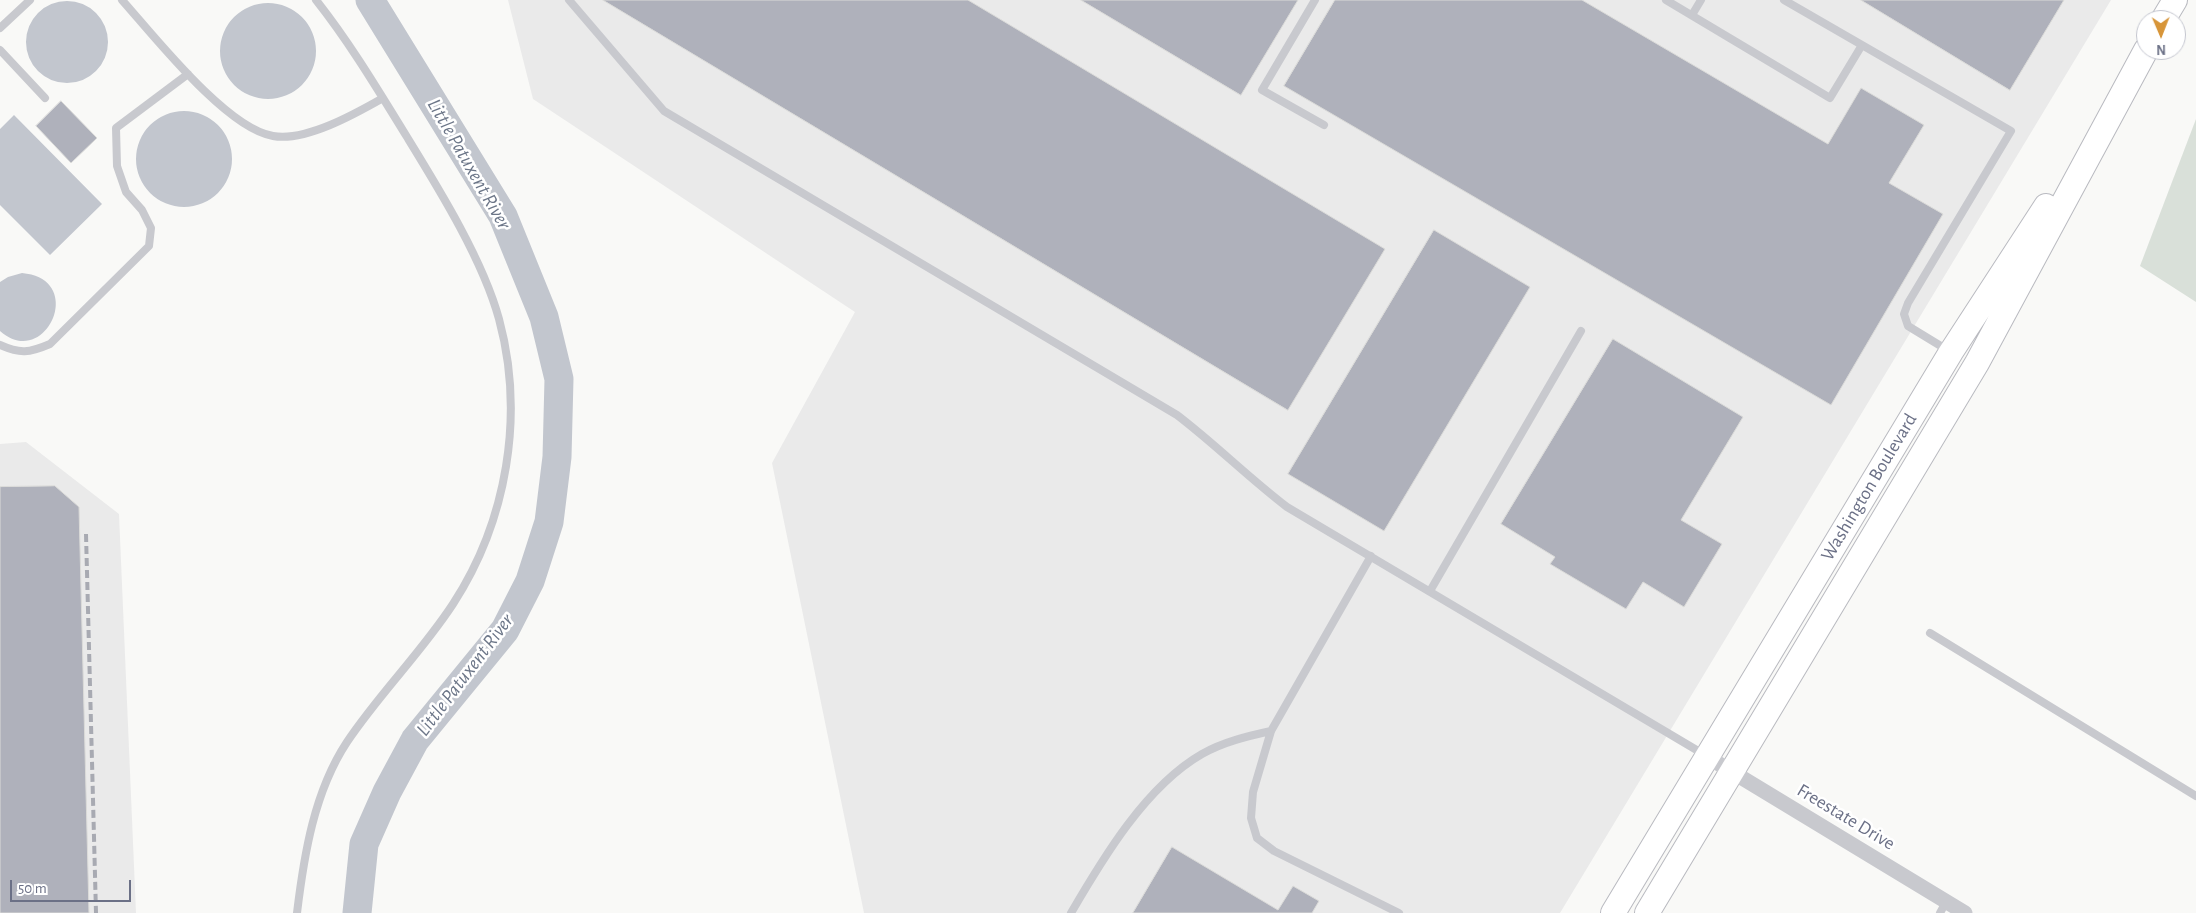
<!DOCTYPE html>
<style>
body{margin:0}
#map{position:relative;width:2196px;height:913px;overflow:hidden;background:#f9f9f7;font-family:"Alegreya Sans",sans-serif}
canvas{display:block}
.north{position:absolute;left:2136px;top:10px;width:50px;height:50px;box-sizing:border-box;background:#fff;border:1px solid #c4c6cf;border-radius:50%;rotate:179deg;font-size:14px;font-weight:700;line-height:20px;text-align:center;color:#6b7086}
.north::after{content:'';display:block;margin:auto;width:18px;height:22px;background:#d79539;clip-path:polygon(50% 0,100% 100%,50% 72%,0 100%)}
.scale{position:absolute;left:10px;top:880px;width:121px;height:22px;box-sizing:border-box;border:2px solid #6b7086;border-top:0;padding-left:6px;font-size:15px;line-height:18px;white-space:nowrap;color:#6b7086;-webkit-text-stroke:4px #fff;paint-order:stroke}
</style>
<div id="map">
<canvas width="2196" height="913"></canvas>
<div class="north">N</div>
<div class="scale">50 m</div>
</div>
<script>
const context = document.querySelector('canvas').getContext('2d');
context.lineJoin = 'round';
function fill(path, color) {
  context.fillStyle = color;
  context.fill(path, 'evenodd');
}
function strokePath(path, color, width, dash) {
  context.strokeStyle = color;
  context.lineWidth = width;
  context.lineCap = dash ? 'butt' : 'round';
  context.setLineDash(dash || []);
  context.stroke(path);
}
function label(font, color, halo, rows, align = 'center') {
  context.font = font + ' "Alegreya Sans",sans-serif';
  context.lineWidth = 5;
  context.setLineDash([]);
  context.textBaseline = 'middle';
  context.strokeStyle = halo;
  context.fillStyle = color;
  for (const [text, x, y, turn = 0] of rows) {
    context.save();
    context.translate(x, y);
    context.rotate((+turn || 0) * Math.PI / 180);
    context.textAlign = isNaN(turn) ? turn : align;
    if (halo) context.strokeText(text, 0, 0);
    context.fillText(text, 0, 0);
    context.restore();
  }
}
fill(new Path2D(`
 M 508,0 L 2111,0 L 1560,913 L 864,913 L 772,463 L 855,312 L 533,99 Z
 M 26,442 L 119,514 L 136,913 L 0,913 L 0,444 Z`), '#eaeaea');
fill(new Path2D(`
 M 2196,119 L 2196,302 L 2140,266 Z`), '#d9e0d9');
fill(new Path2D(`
 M26 42a41 41 0 1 1 82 0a41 41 0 1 1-82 0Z
 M220 51a48 48 0 1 1 96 0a48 48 0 1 1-96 0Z
 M136 159a48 48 0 1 1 96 0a48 48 0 1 1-96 0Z
 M 14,115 L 102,204 L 50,255 L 0,205 L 0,129 Z
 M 22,273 C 88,279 45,371 0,331 L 0,282 L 8,277 Z`), '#c2c6ce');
strokePath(new Path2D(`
 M 357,913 L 364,844 L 387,792 L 415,740 L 505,630 L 530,581 L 549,522 L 557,457 L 559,379 L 544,317 L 503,216 L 370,0`), '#c2c6ce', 29);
const building = new Path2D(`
 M 603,0 L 968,0 L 1385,249 L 1288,410 Z
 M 1081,0 L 1298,0 L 1241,95 Z
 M 1335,0 L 1582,0 L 1828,144 L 1861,88 L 1924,125 L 1889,183 L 1943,214 L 1831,405 L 1284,86 Z
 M 1861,0 L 2064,0 L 2010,90 Z
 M 61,101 L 97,138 L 71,163 L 36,126 Z
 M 1434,230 L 1530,287 L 1384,531 L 1288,474 Z
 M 1613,339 L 1743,417 L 1681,520 L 1722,544 L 1684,607 L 1643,582 L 1626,609 L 1550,564 L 1555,557 L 1501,524 Z
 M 55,486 L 79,507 L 89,913 L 0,913 L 0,487 Z
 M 1172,847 L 1278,910 L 1293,886 L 1319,901 L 1312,913 L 1133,913 Z`);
fill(building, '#afb1bb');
strokePath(building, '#dbdbd9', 1);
const primary = new Path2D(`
 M 2163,20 L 2175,0
 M 1613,913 L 1951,352 L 2046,206
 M 1647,913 L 1977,363 L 2146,50`);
strokePath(primary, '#b9bac0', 26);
strokePath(new Path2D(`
 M 122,0 C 154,36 227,129 273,136 C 305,142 355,114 383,98
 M 569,0 L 664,111 L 1177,415 C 1215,444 1249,478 1287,507 L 1705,755
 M 1315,0 L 1262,90 L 1324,125
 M 1666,0 L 1830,98 L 1862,45
 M 1784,0 L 2011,131 L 1908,303 L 1904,314 L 1908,326 L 1949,351
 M 1692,15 L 1701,0
 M 0,28 L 30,0
 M 0,50 L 45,98
 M 0,345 C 20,354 29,353 50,344 L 149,246 L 151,228 L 142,210 L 126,192 L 117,166 L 116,128 L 188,74
 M 1371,556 L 1271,731 L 1253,792 L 1251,818 L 1257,838 L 1274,851 L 1399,913
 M 1430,591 L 1581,331
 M 1930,633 L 2196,796
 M 297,913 C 304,855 314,792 347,742 C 379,694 421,653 453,604 C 507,521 525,415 499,319 C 483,260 439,189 407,137 C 378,90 350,43 316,0
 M 1071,913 C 1103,858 1146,786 1202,754 C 1223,742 1248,736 1271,731
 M 1940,913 L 1946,902`), '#c8c9ce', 8);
strokePath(new Path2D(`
 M 1706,756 L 1965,913`), '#c8c9ce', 15);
strokePath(primary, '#fff', 24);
strokePath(new Path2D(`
 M 86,534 L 96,913`), '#a8aab2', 4, [8, 4]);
label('19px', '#6b7086', '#fff', [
 ["Washington Boulevard",1869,487,-59],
 ["Freestate Drive",1846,817,31]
]);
label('italic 20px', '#6c7688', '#fff', [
 ["Little Patuxent River",469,164,60],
 ["Little Patuxent River",465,675,-53]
]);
</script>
